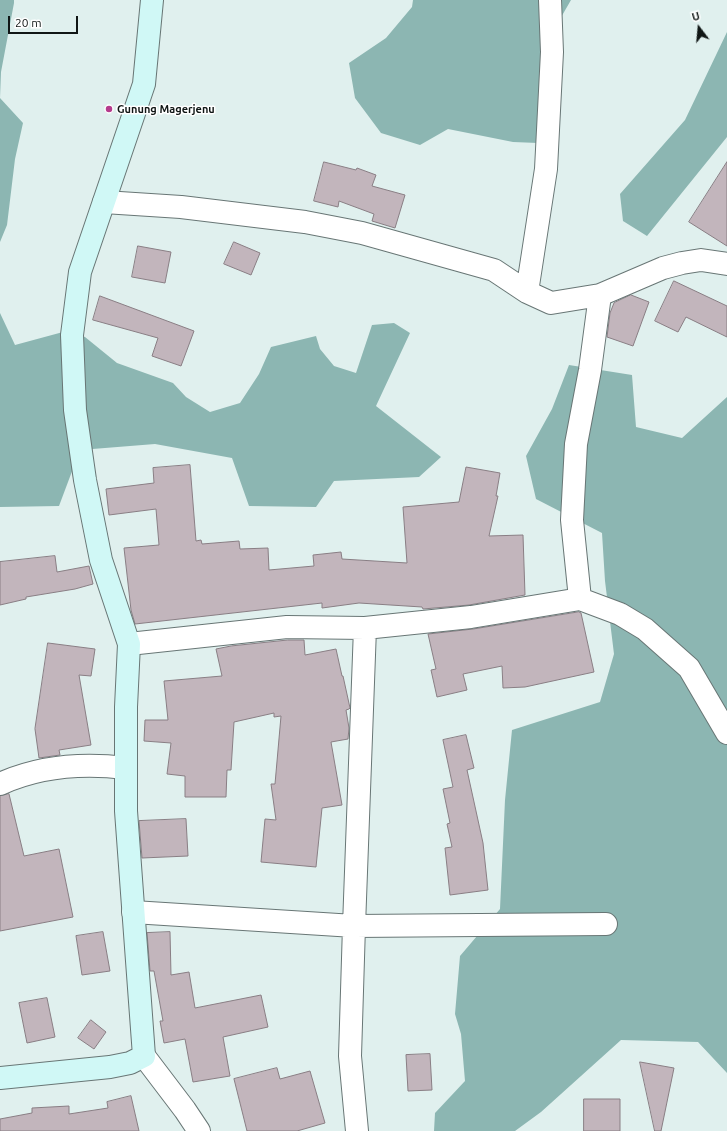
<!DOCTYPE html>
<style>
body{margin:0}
#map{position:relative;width:727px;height:1131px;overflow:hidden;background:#e0f0ee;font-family:Ubuntu,sans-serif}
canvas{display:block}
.north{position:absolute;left:679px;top:8px;width:40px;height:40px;-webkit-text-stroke:3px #fff;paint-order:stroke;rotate:344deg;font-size:11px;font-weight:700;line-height:16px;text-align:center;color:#101615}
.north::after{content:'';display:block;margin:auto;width:14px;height:18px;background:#101615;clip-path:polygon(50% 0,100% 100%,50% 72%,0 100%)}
.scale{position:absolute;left:8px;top:16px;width:70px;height:18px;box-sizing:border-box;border:2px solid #101615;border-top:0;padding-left:5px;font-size:12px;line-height:14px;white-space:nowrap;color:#101615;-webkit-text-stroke:3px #fff;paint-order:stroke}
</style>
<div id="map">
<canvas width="727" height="1131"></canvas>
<div class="north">U</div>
<div class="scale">20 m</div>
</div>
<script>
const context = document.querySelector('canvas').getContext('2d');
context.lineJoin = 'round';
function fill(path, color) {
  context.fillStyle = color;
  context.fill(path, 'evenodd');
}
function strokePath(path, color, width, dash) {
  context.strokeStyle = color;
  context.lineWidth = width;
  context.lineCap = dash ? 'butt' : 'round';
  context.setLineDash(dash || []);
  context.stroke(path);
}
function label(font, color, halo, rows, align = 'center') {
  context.font = font + ' Ubuntu,sans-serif';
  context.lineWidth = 3;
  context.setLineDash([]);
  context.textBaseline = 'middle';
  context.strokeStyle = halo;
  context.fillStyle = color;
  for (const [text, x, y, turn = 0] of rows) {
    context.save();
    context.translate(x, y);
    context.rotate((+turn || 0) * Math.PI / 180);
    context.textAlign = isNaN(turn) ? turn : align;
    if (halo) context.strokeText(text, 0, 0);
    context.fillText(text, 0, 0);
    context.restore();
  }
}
fill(new Path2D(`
 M 0,0 L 14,0 L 14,3 L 1,72 L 0,98 L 23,123 L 15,159 L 7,225 L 0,242 Z
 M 413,0 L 571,0 L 541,52 L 538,143 L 513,142 L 448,129 L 420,145 L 381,133 L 355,98 L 349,63 L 386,38 L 412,7 Z
 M 727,32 L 727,137 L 647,236 L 623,221 L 620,194 L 685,120 Z
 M 0,313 L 15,345 L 63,332 L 85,337 L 117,363 L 173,383 L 186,397 L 210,412 L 240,403 L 259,374 L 271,347 L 316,336 L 320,349 L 334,366 L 356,373 L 372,325 L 394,323 L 410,333 L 376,406 L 441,457 L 419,477 L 334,481 L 316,507 L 249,506 L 232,458 L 155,444 L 80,450 L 59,506 L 0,507 Z
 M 569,365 L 632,375 L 636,427 L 682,438 L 727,397 L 727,1073 L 698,1042 L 621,1040 L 541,1112 L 515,1131 L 434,1131 L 435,1113 L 465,1081 L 461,1034 L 455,1014 L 460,956 L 500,909 L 505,800 L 512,730 L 600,702 L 614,654 L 605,581 L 602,533 L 536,499 L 526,456 L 552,409 Z`), '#8cb6b2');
const building = new Path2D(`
 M 324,162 L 356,170 L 357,168 L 376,175 L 372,186 L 405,195 L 395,228 L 372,221 L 374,214 L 339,201 L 338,207 L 314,201 Z
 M 727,162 L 727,246 L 689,222 Z
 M 234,242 L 260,253 L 251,275 L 224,264 Z
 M 138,246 L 171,252 L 165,283 L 132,277 Z
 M 674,281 L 727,306 L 727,337 L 686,317 L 678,332 L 655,321 Z
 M 631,295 L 649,302 L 633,346 L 607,337 L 610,313 L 614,303 Z
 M 100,296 L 194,331 L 181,366 L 152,356 L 158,338 L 93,320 Z
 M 190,465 L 196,541 L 201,540 L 202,544 L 239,541 L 240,549 L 268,548 L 269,570 L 314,566 L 313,555 L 341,552 L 342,559 L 407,563 L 403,507 L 459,502 L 466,467 L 500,473 L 496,496 L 498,496 L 489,536 L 523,535 L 525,595 L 469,605 L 423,609 L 422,607 L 359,603 L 322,608 L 322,603 L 135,624 L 131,610 L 124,548 L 159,545 L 156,509 L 109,515 L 106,489 L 154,483 L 153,468 Z
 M 55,556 L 57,572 L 89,566 L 93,584 L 75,589 L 26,597 L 26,599 L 0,605 L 0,562 Z
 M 579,612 L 581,613 L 594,672 L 525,687 L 503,688 L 502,666 L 463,674 L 467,690 L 437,697 L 431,670 L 436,669 L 428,634 L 473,629 Z
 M 288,640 L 304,640 L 305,655 L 336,649 L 342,676 L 343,676 L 350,708 L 349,709 L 346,710 L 349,728 L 348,739 L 331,742 L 342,805 L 322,808 L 316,867 L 261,862 L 265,819 L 276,820 L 271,784 L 275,784 L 281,716 L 274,717 L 274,713 L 234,722 L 231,770 L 227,770 L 226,797 L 185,797 L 185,776 L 167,774 L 171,743 L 144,741 L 145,720 L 168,720 L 164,681 L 222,676 L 216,649 L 231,646 Z
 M 48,643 L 95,649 L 91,676 L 79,675 L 91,745 L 59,750 L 60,755 L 39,758 L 35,729 Z
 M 466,735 L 474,768 L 467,770 L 483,843 L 488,890 L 450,895 L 445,848 L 452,847 L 447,824 L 450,823 L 443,789 L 453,787 L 443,740 Z
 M 9,794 L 24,856 L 59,849 L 73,917 L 0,931 L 0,796 Z
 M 186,819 L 188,856 L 142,858 L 139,821 Z
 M 103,932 L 110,971 L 82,975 L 76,936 Z
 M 170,932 L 171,975 L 189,972 L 195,1008 L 261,995 L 268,1027 L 223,1037 L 230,1076 L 193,1082 L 185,1039 L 164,1043 L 160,1021 L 163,1021 L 154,971 L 150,971 L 147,933 Z
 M 47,998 L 55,1037 L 27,1043 L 19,1003 Z
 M 91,1020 L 106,1032 L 94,1049 L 78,1038 Z
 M 430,1054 L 432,1090 L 408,1091 L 406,1055 Z
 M 640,1062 L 674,1068 L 661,1131 L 655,1131 Z
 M 277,1068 L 280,1079 L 310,1071 L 325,1123 L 297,1131 L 247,1131 L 234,1079 Z
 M 131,1096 L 139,1131 L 0,1131 L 0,1119 L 32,1113 L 32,1108 L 69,1106 L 69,1114 L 108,1108 L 107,1102 Z
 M 584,1099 L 620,1099 L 620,1131 L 584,1131 Z`);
fill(building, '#c2b5bc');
strokePath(building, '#897e84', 1);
const minor = new Path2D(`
 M 104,202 L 181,207 L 305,222 L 362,233 L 494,270 L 527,292 L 551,303 L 600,295 L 663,268 L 682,263 L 701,260 L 727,264
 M 527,292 L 546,169 L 552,52 L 550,0
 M 580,599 L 572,520 L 576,444 L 590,370 L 600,295
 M 129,644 L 287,627 L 365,628 L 471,617 L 580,599 L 620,614 L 645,629 L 689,668 L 727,733
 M 0,784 C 39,766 84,763 126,768
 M 133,912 L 354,926 L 365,628
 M 144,1056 L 185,1110 L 199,1131
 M 357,1131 L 350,1056 L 354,926 L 606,924`);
const secondary = new Path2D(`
 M 0,1078 L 110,1067 L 130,1063 L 144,1056 L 126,811 L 126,707 L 129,644 L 101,560 L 85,480 L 75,410 L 72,335 L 80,272 L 144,84 L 152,0`);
strokePath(minor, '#687675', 24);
strokePath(secondary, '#687675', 24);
strokePath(minor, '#fff', 22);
strokePath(secondary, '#d0f8f6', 22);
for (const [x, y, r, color] of [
 [109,109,4,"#b53b8d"]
]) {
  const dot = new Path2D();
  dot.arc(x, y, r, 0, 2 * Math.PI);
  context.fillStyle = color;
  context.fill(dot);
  strokePath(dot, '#fff', 1.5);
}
label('bold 11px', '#101615', '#fff', [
 ["Gunung Magerjenu",117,109]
], 'left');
</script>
